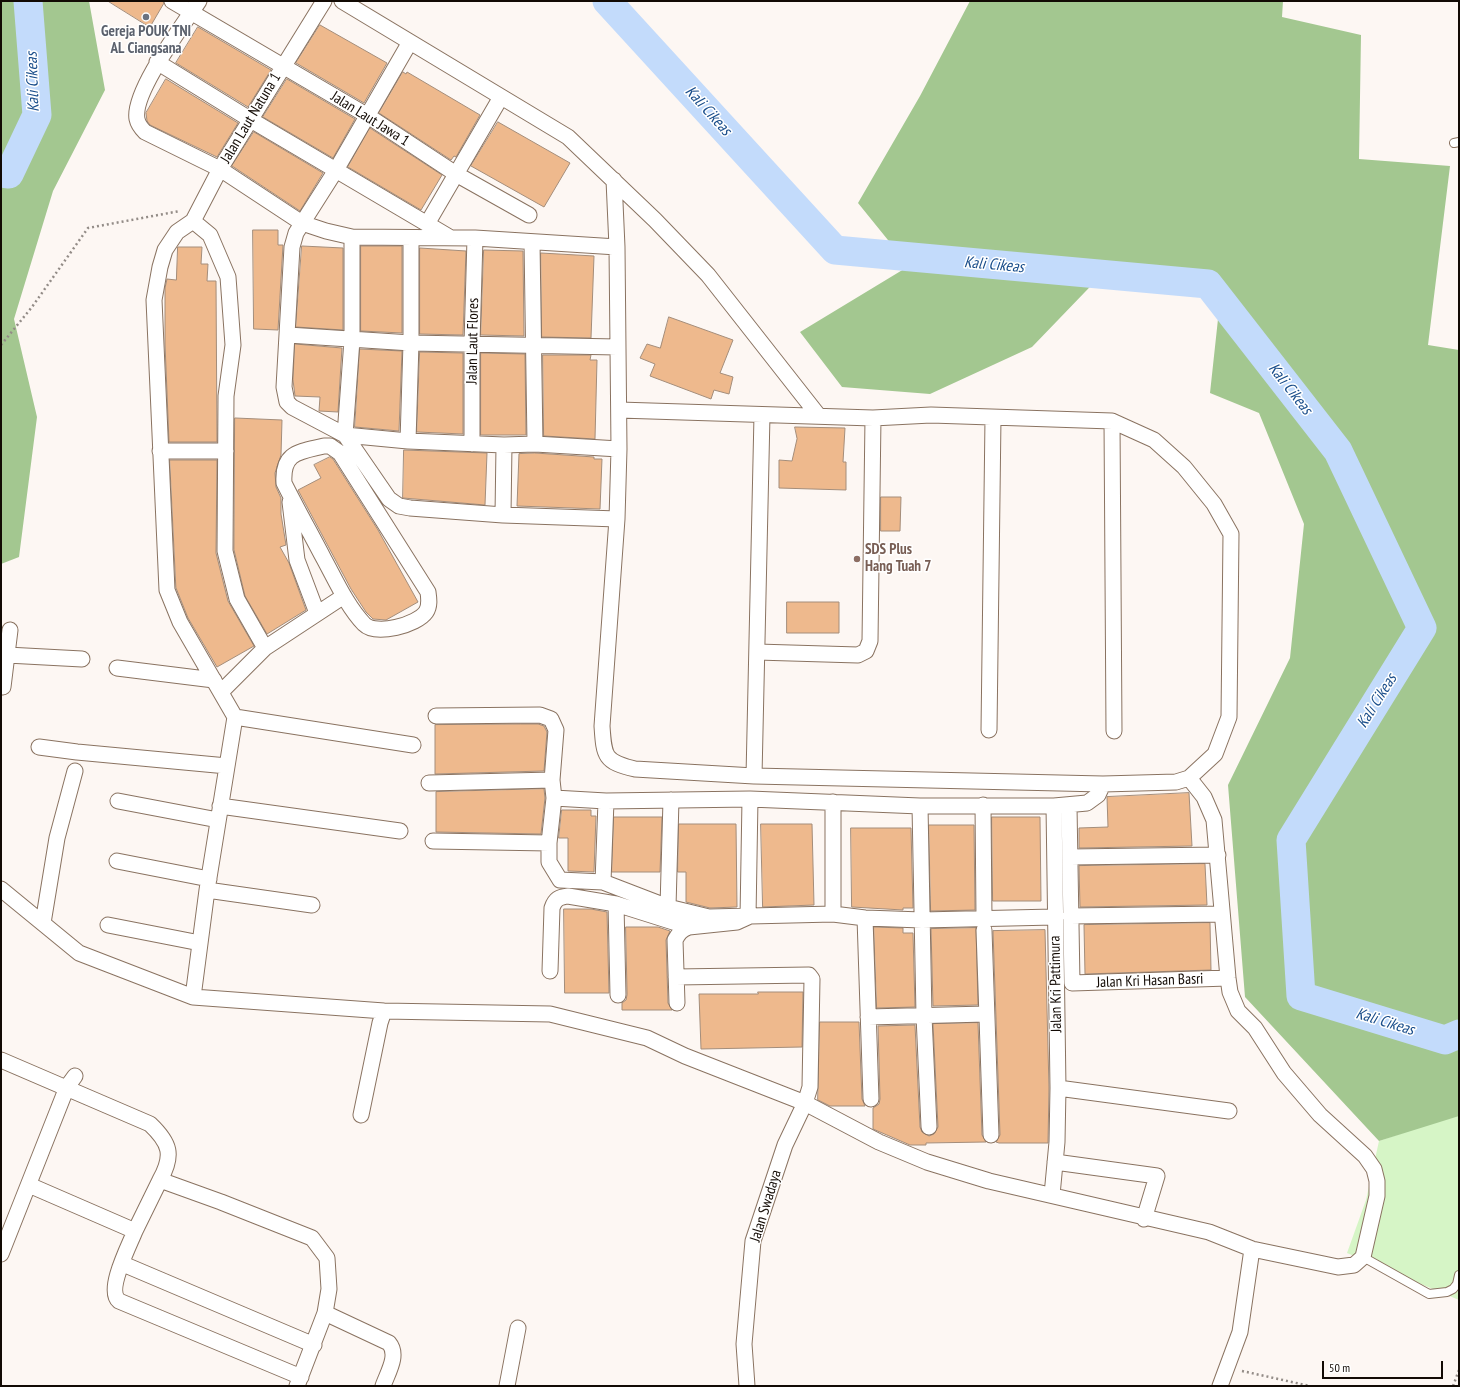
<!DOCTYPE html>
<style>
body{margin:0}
#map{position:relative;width:1460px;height:1387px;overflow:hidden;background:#fdf7f3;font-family:"PT Sans Narrow",sans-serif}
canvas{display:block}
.frame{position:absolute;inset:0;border:2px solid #120a04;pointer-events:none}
.scale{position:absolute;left:1322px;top:1361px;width:121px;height:18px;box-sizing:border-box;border:2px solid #120a04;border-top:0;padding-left:5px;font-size:12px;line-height:14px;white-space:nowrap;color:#120a04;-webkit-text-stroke:3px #fff;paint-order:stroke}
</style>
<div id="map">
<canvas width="1460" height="1387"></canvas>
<div class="frame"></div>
<div class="scale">50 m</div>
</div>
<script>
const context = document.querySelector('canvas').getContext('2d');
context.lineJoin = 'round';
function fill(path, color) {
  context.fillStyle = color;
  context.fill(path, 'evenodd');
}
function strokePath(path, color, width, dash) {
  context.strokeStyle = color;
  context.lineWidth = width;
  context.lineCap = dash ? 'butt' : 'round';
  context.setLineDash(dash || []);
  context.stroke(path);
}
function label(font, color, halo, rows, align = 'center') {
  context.font = font + ' "PT Sans Narrow",sans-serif';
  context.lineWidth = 3;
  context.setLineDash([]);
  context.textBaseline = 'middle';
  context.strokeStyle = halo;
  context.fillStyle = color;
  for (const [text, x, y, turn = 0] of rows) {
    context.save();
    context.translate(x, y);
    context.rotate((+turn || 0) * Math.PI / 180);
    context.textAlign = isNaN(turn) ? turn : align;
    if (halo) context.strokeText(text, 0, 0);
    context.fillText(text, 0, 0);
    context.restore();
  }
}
fill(new Path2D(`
 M 1459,1114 L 1459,1300 L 1347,1253 L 1366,1200 L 1379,1141 Z`), '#d6f5c6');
fill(new Path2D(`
 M 1,1 L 89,1 L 105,90 L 53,191 L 14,319 L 37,417 L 19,557 L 1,564 Z
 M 970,1 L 1283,1 L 1282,17 L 1361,35 L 1359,159 L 1450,166 L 1428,345 L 1459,350 L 1459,1116 L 1379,1141 L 1245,997 L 1228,785 L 1290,658 L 1304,524 L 1259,413 L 1210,393 L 1222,282 L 1111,265 L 1032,347 L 930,394 L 842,387 L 800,332 L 909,266 L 858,203 L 920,96 Z`), '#a3c790');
strokePath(new Path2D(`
 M 607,1 L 835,250 L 1208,284 L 1338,451 L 1422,628 L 1291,840 L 1301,996 L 1445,1040 L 1459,1034
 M 1,173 L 9,174 L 37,115 L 28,1`), '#c3dbfb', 29);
const building = new Path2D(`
 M 108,1 L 163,1 L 164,3 L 150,27 Z
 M 320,25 L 387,63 L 364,103 L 296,63 Z
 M 198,27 L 271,70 L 248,107 L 176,63 Z
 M 403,72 L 406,74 L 407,72 L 480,115 L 456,157 L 454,156 L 451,160 L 379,113 Z
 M 166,79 L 238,123 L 217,157 L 150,125 L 147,121 L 146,113 Z
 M 287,79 L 355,119 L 333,158 L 263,117 Z
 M 498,122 L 570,163 L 544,207 L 471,166 Z
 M 370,128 L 442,175 L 421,210 L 348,167 Z
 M 254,132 L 323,173 L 300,211 L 232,166 Z
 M 253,230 L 278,230 L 278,245 L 283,245 L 278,330 L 254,329 Z
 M 302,246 L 343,248 L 343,330 L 296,327 Z
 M 361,246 L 402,246 L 402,333 L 361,331 Z
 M 178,247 L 202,247 L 201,264 L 208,264 L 207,281 L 216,281 L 217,442 L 169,442 L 165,344 L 165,288 L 167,279 L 176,280 Z
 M 420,248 L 466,251 L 463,335 L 420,334 Z
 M 484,250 L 523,251 L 524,336 L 481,335 Z
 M 541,253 L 594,256 L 591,338 L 542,337 Z
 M 669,317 L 733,340 L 720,373 L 733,377 L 729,394 L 714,390 L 711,399 L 650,376 L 655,364 L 640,358 L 647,344 L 660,348 Z
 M 295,344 L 342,348 L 338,412 L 319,411 L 320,397 L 295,396 L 293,380 Z
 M 360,349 L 402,351 L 399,431 L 355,427 Z
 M 420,352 L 463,353 L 463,434 L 417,432 Z
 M 481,353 L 525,354 L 526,435 L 481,435 Z
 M 543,355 L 591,355 L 590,360 L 597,360 L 595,439 L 544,436 Z
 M 235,418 L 282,420 L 281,455 L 275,473 L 276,487 L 281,498 L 281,514 L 286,545 L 280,547 L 289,563 L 306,610 L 267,634 L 245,596 L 234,550 Z
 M 795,427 L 845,428 L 843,462 L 846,462 L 846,490 L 779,488 L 779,460 L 792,461 L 797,439 Z
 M 404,450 L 487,453 L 485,505 L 403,498 Z
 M 535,453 L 594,457 L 594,459 L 602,459 L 600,509 L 517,506 L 519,454 Z
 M 330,457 L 333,459 L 378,530 L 418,602 L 386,620 L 373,619 L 366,612 L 351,589 L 298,490 L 321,478 L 314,465 Z
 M 170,460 L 217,460 L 216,553 L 228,601 L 254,646 L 217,667 L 188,618 L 176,588 Z
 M 881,497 L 901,497 L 900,531 L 881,531 Z
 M 787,602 L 839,602 L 839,633 L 787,633 Z
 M 521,724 L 538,724 L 544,726 L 547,732 L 544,771 L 435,774 L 435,725 Z
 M 544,789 L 545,798 L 541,834 L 436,832 L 436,792 Z
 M 1189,793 L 1192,846 L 1079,848 L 1079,828 L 1108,827 L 1107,797 Z
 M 562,810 L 591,810 L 591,816 L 596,816 L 594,872 L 568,871 L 568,838 L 559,838 Z
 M 614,817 L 662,817 L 660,872 L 612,872 Z
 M 992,817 L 1040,817 L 1041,901 L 993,901 Z
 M 679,824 L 736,824 L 737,907 L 710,908 L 686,902 L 686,872 L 678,872 Z
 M 761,824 L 812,824 L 814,905 L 763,907 Z
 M 929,825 L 974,825 L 975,910 L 931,911 Z
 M 851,828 L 911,828 L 913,908 L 903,908 L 903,910 L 852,907 Z
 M 1205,864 L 1207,905 L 1080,907 L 1079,866 Z
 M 564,909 L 591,909 L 607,912 L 609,993 L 565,993 Z
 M 1210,923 L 1211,970 L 1085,974 L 1084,925 Z
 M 626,927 L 658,927 L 670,931 L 666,940 L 668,1003 L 672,1010 L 622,1010 L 622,1003 L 626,1000 L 627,995 Z
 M 874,927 L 903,928 L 903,933 L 913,933 L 915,1007 L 877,1008 Z
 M 976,928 L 978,1005 L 933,1006 L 931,929 Z
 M 1045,930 L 1049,1088 L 1048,1143 L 999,1143 L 996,1142 L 1000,1135 L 993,931 Z
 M 758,992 L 803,992 L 802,1047 L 701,1049 L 699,994 L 758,994 Z
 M 820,1022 L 859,1022 L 862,1099 L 865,1106 L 830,1106 L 818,1100 Z
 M 978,1023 L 982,1135 L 986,1142 L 926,1143 L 926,1145 L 910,1145 L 873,1129 L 873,1108 L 879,1104 L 880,1099 L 878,1026 L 915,1025 L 920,1127 L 922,1132 L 929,1136 L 934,1134 L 938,1127 L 933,1024 Z`);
fill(building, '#eeb98d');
strokePath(building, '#a48d7a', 1);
const lane = new Path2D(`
 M 1454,143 L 1459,142
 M 1363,1257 L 1429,1294 L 1447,1292 L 1453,1289 L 1457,1284 L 1459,1275`);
const street = new Path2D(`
 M 172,1 L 368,116 L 456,174 L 529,215
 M 199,1 C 184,24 132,92 137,119 C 138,124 141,128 145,132 L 220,169 L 302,223 L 326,231 L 352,237 L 475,238 L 617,247
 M 342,1 L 568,137 L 655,220 L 708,275 L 818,415
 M 410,42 L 336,170 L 296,233 L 292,247 L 284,387 L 287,402 L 292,407 L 345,435 L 408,441 L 504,445 L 535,444 L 619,449
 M 157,62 L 251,120 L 451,238
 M 614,180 L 617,247 L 619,449 L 617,519 L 602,726 C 604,756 604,762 635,769 L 754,776 L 1103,784 L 1176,782 L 1189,778 L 1215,754 L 1229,717 L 1231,534 L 1214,504 L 1184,467 L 1154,440 L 1112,421 L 931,415 L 873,418 L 619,410
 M 193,221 L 210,235 L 228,277 L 233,345 L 226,396 L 225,551 L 237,599 L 265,648
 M 427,224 L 501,97
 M 352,237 L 352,340 L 345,435 L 389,499 L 399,506 L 410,508 L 503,515 L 617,519
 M 532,242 L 535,444
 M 288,335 L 411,343 L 617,347
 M 1112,421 L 1114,731
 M 408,441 L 411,343 L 411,238
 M 472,444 L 472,343 L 475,238
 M 324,446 L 330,446 L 340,453 L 428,592 C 429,599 430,606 426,612 C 417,625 376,636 364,624 C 347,606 336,581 324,559 C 311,534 297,509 284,483 C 282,452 299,452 324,446 Z
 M 160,451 L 226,451
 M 290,502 L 297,560 L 317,613
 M 503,515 L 504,445
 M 757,652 L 858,655 L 866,651 L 870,641 L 873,418
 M 7,655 L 82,659
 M 117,668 L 214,680
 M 1,687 L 3,687 L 10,630
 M 221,692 L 265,648 L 344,596
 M 436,716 L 540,715 L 551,719 L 556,730 L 552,780 L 554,798 L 606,801 L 750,799 L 920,806 L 1054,806 L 1087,803 L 1098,795 L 1103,784
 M 235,717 L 413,745
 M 989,730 L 993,418
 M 39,747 L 77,752 L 227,766
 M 754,776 L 762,415
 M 429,783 L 552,780
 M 554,798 L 549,843 L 549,862 L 560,880 L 603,882 L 668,907 L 709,917 L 833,914 L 865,918 L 922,920 L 1054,917
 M 118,801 L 218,820
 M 983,805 L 984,919
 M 220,806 L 400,831
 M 920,806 L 924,1016 L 929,1127
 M 1069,806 L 1072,983 L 1228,978
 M 433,841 L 549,843
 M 1070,857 L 1218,855
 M 117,861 L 209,879
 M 603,882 L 606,801
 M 1,889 L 79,953 L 193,997 L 384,1011 L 550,1014 L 647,1038 L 685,1056 L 805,1103 L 879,1142 L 927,1162 L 989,1181 L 1209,1232 L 1252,1249 L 1338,1267 L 1354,1265 L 1363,1257 L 1377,1196 L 1377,1181 L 1374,1169 L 1365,1156 L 1320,1115 L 1284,1073 L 1255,1028 L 1238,1011 L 1230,992 L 1228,978 L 1214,820 L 1204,797 L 1189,778
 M 207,890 L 312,905
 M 616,904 L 618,995
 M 668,907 L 671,800
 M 833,914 L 833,802
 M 1070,916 L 1221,914
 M 865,918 L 871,1099
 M 43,923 L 57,838 L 75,771
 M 108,925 L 200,943
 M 984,930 L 991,1135
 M 550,971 L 552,908 C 555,899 559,897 568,896 L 616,904 L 689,927
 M 676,977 L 809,975 L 812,979 L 810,1087 L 805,1103 L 785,1145 L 753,1241 L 744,1344 L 747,1386
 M 193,997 L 207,890 L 235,717 L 180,622 L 167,590 L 154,300 L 160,267 L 165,250 L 177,232 L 193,221 L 220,169 L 324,1
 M 677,1003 L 675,940 C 679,933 681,930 689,927 L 737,922 L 748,917 L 750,799
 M 868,1017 L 986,1014
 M 1,1060 L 150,1124 C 170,1143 174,1155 160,1180 L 221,1202 L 312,1238 L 327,1258 L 329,1289 L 325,1313 L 297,1386
 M 1058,1088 L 1229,1111
 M 361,1115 L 380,1023 L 384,1011
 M 1055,1162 L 1157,1176 L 1144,1219
 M 29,1185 L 135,1231 C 129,1246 106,1290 119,1301 L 301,1377
 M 1052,1195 L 1057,1142 L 1058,1088 L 1054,806
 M 135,1231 L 160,1180
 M 1,1254 L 67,1087 L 75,1076
 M 123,1264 L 314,1345
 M 325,1313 L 389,1343 C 399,1355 388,1372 383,1386
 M 507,1386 L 518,1328
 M 1220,1386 L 1240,1332 L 1252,1249`);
strokePath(lane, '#8a7361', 10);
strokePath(street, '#8a7361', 17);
strokePath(new Path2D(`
 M 1,345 L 32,307 L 88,228 L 180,211
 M 1242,1371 L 1310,1386
 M 1453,1386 L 1459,1370`), '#938c87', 2.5, [2, 3]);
strokePath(lane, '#fff', 8);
strokePath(street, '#fff', 15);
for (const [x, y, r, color] of [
 [146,17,4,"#6b7280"],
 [857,559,4,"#8d6e63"]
]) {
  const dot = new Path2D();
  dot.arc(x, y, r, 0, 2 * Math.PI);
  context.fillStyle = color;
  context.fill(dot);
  strokePath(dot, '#fff', 1.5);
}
label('bold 15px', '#5b616d', '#fff', [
 ["Gereja POUK TNI",146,32],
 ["AL Ciangsana",146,49]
]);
label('15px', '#120a04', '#fff', [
 ["Jalan Laut Natuna 1",251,118,-59],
 ["Jalan Laut Jawa 1",370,119,32],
 ["Jalan Laut Flores",473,341,-89],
 ["Jalan Kri Hasan Basri",1150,981,-2],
 ["Jalan Kri Pattimura",1056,984,-91],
 ["Jalan Swadaya",766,1206,-73]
]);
label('bold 15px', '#785e54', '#fff', [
 ["SDS Plus",865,550],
 ["Hang Tuah 7",865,567]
], 'left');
label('italic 16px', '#1a4e8b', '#fff', [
 ["Kali Cikeas",33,82,-92],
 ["Kali Cikeas",708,111,48],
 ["Kali Cikeas",994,265,5],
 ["Kali Cikeas",1290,389,52],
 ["Kali Cikeas",1377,701,-58],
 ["Kali Cikeas",1385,1022,17]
]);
</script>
